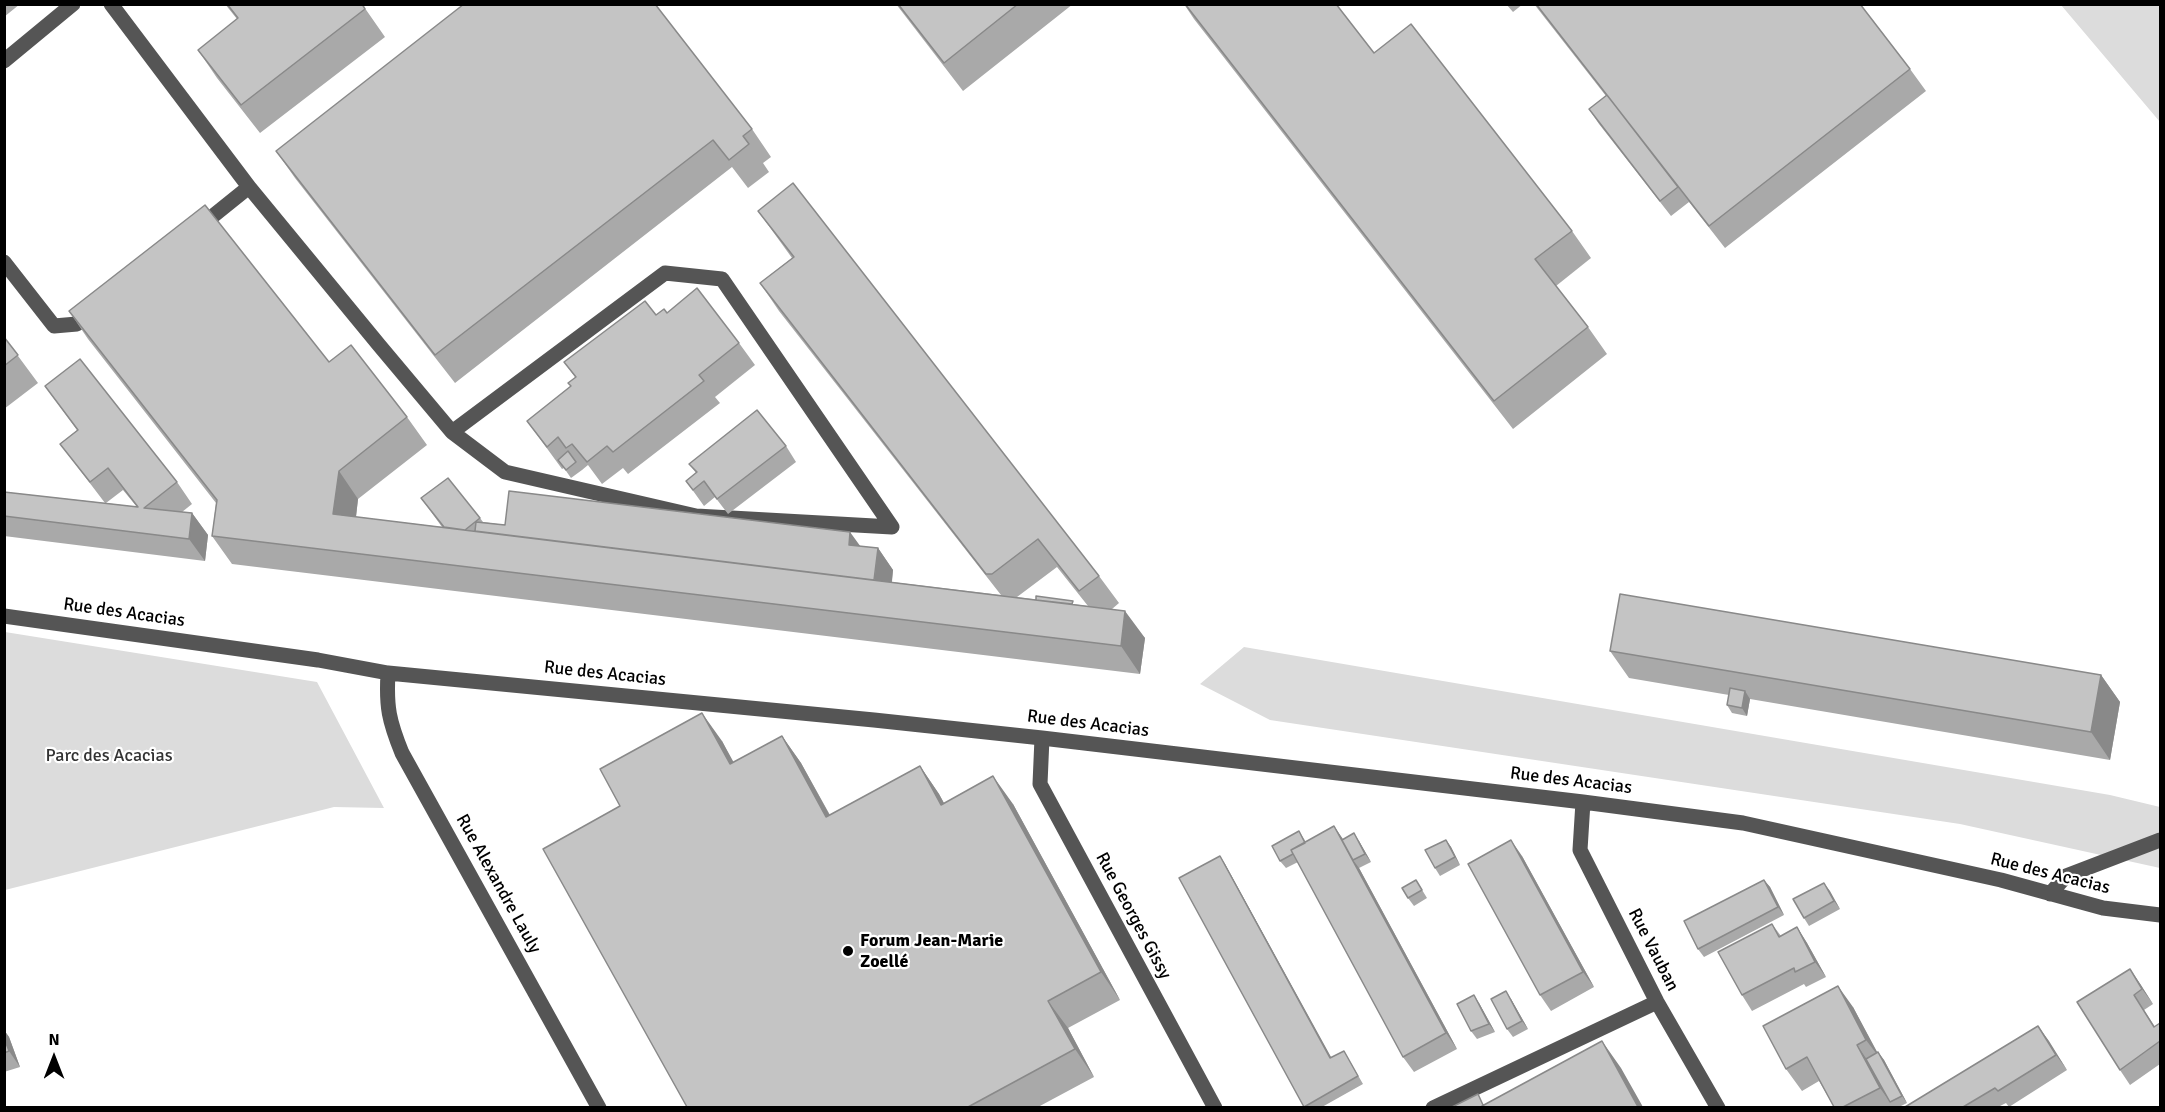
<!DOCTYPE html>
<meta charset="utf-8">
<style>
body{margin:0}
#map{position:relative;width:2165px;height:1112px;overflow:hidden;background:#fff;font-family:Signika,sans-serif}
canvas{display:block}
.frame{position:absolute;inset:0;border:6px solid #000;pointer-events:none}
.north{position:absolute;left:24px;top:1028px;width:60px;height:60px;-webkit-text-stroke:4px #fff;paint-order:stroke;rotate:0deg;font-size:16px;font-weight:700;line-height:24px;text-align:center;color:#000}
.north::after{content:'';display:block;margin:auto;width:21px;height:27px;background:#000;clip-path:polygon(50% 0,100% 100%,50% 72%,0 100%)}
</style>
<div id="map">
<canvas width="2165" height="1112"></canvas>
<div class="frame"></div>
<div class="north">N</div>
</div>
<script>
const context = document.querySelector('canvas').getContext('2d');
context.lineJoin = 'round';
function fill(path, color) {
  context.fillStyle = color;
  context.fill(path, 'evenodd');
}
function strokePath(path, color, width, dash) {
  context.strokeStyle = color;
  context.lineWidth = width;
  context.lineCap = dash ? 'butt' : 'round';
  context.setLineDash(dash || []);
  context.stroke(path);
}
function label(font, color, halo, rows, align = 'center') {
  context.font = font + ' Signika,sans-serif';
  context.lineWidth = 4.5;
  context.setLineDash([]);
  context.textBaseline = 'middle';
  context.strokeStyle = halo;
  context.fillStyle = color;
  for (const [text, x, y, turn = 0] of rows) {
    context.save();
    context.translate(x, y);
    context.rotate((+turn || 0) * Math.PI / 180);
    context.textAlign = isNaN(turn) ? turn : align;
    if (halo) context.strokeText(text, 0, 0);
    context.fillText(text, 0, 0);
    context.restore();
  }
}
fill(new Path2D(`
 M 2061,5 L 2160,5 L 2160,122 Z
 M 5,632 L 317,682 L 384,808 L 334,807 L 5,890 Z
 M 1244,647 L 2110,795 L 2160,807 L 2160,868 L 1960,824 L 1270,720 L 1200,684 Z`), '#dcdcdc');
strokePath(new Path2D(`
 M 111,4 L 249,187 L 379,345 L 452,432 L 505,472 L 696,516 L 892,527 L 722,279 L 665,273 L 452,432
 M 4,61 L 73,4
 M 198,228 L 249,187
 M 4,262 L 54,326 L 77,324 L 92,312
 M 4,616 L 318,660 L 388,673 L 874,720 L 1042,738 L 1583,802 L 1743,823 L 2001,880 L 2103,908 L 2160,915
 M 388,673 C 386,707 389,721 402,753 L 599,1108
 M 1042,738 L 1040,784 L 1215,1108
 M 1583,802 L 1580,850 L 1657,1002 L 1718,1108
 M 2050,894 L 2066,876 L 2160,840
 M 1433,1108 L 1657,1002`), '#555', 15);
fill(new Path2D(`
 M 4,4 L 20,4 L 4,17 Z
 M 225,4 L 362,4 L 385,37 L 260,133 L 217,78 L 198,50 L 237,19 Z
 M 896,4 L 1073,4 L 963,91 Z
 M 1184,4 L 1336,4 L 1374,53 L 1572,231 L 1591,258 L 1556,286 L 1588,327 L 1607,354 L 1513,429 L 1194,19 Z
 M 1506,4 L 1523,4 L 1513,12 Z
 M 1534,4 L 1860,4 L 1910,69 L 1926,91 L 1725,248 L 1689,202 L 1671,216 L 1599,124 L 1589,109 L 1606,96 Z
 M 752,129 L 771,157 L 763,163 L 769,172 L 748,188 L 732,167 L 455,383 L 295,178 L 276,151 Z
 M 758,211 L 1099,576 L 1119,603 L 1112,609 L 1145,638 L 1140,674 L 232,564 L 212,536 L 216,503 L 88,339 L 69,311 L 329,362 L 407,417 L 427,445 L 358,499 L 356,517 L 442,527 L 421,498 L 480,518 L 483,522 L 505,525 L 860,546 L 878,548 L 893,570 L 892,582 L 1001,595 L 779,311 L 760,283 L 792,258 ZM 1057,567 L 1088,606 L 1017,597 Z
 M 667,313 L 739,343 L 755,365 L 715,397 L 720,403 L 628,474 L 623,468 L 602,484 L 588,465 L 582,470 L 581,469 L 582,470 L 571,478 L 564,468 L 562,469 L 527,421 L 571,386 L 575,377 L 564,362 L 656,315 Z
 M 4,337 L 38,383 L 4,409 Z
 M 45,386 L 177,482 L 192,504 L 182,512 L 192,513 L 208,535 L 205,561 L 4,536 L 4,492 L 105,503 L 76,465 L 60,444 L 77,430 ZM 123,490 L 137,507 L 106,503 Z
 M 786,446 L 796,462 L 728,514 L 715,497 L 704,506 L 686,481 L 696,473 L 689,464 Z
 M 1610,651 L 2101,675 L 2120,702 L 2110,760 L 1750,699 L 1747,716 L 1732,713 L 1727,705 L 1729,695 L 1629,678 Z
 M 782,736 L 801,763 L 830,815 L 920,766 L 939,794 L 944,803 L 1013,804 L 1120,1000 L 1068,1028 L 1094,1077 L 1038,1107 L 687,1107 L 620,806 L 722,741 L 733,763 Z
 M 1334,826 L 1343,840 L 1359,841 L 1371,862 L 1359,868 L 1457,1049 L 1414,1072 L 1403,1057 L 1298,862 L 1286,868 L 1280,861 L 1299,831 L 1306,842 Z
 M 1446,840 L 1451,847 L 1460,865 L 1440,876 L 1435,868 Z
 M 1220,856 L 1225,864 L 1331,1058 L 1344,1051 L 1363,1084 L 1322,1107 L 1304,1107 L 1179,878 Z
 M 1522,856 L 1594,987 L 1551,1011 L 1540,995 Z
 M 1416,880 L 1427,898 L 1414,906 L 1408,898 Z
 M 1764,880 L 1770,887 L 1784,915 L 1704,957 L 1698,949 Z
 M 1824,883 L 1840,909 L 1809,926 L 1804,918 Z
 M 1772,924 L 1781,936 L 1797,927 L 1807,943 L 1826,977 L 1806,987 L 1804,984 L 1752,1011 L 1742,995 Z
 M 2130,969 L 2153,1004 L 2144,1010 L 2155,1027 L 2160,1023 L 2160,1064 L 2130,1085 L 2120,1070 Z
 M 1511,999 L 1528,1029 L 1513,1037 L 1507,1029 Z
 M 1479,1003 L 1495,1032 L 1477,1039 L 1471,1031 Z
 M 1853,1007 L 1877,1053 L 1878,1052 L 1884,1060 L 1907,1103 L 1899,1107 L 1834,1107 L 1819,1081 L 1802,1091 L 1786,1069 Z
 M 2038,1026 L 2067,1070 L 2009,1107 L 2006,1103 L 1998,1107 L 1905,1107 Z
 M 4,1030 L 9,1037 L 20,1067 L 4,1072 Z`), '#a9a9a9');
fill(new Path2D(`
 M 339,471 L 358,499 L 353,542 L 333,514 Z
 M 192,513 L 208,535 L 205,561 L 189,539 Z
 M 850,532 L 866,554 L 849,545 Z
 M 878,548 L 893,570 L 889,607 L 874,585 Z
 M 1125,611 L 1145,638 L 1140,674 L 1121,646 Z
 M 2101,675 L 2120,702 L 2110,760 L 2091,732 Z
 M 1745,691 L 1750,699 L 1747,716 L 1742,708 Z
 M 702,713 L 722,741 L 750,792 L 730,764 Z
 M 782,736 L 801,763 L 846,845 L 826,817 Z
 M 920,766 L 939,794 L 960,833 L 941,805 Z
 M 993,776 L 1013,804 L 1120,1000 L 1101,972 Z
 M 1334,826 L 1345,842 L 1353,860 L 1359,868 L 1457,1049 L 1446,1033 Z
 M 1354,833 L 1359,841 L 1371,862 L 1365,854 Z
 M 1446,840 L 1451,847 L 1460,865 L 1455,857 Z
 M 1511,840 L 1522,856 L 1594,987 L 1583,972 Z
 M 1220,856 L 1225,864 L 1336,1066 L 1330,1058 Z
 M 1764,880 L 1770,887 L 1784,915 L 1778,907 Z
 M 1824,883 L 1830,891 L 1840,909 L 1834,901 Z
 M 1797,927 L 1807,943 L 1826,977 L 1815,962 Z
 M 2130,969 L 2141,985 L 2153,1004 L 2142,989 Z
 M 1838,986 L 1853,1007 L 1882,1061 L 1866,1040 Z
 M 1506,991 L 1511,999 L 1528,1029 L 1522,1021 Z
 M 1474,995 L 1479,1003 L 1495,1032 L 1489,1024 Z
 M 1048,1001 L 1068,1028 L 1094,1077 L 1075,1049 Z
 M 2038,1026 L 2049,1041 L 2067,1070 L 2056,1055 Z
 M 4,1030 L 9,1037 L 20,1067 L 9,1051 L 4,1038 Z
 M 1602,1041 L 1621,1068 L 1643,1107 L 1638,1107 Z
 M 1857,1045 L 1872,1067 L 1890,1102 L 1880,1088 Z
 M 1878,1052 L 1884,1060 L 1907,1103 L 1902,1096 Z`), '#898989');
const building = new Path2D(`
 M 227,4 L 362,4 L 365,9 L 241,105 L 198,50 L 238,18 Z
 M 464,4 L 655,4 L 752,129 L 743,136 L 749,144 L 729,160 L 713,140 L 435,355 L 276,151 Z
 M 898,4 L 1018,4 L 944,63 Z
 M 1185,4 L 1336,4 L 1374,53 L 1411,24 L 1572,231 L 1535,259 L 1588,327 L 1494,401 Z
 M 1536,4 L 1860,4 L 1910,69 L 1709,226 Z
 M 1607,95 L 1678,187 L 1660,201 L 1589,109 Z
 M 793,183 L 1099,576 L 1079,591 L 1038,539 L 992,574 L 986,574 L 760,283 L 794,257 L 758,211 Z
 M 205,205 L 329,362 L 351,345 L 407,417 L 339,471 L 333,514 L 1125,611 L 1121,646 L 212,536 L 217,500 L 69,311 Z
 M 697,288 L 739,343 L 699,375 L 704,381 L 613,452 L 607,446 L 587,462 L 572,444 L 566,448 L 558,437 L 547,447 L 527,421 L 571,386 L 568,383 L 576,377 L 564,362 L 645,301 L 656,315 L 664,309 L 667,313 Z
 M 4,337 L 18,355 L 4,366 Z
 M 80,359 L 177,482 L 144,508 L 192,513 L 189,539 L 4,516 L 4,492 L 138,507 L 108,468 L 90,482 L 60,444 L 78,430 L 45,386 Z
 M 757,410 L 786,446 L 717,499 L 704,481 L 693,490 L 686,481 L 697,472 L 689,464 Z
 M 568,451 L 576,462 L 566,470 L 558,460 Z
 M 448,478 L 480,518 L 465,530 L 444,527 L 421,498 Z
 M 509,491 L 850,532 L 849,545 L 878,548 L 874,580 L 475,531 L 476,522 L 505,525 Z
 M 1620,594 L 2101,675 L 2091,732 L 1610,651 Z
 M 1036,596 L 1073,601 L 1072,604 L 1036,600 Z
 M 1730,688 L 1745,691 L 1742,708 L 1727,705 Z
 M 702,713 L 730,764 L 782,736 L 826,817 L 920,766 L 941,805 L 993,776 L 1101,972 L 1048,1001 L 1075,1049 L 968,1107 L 687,1107 L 543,849 L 620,806 L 600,769 Z
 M 1334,826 L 1446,1033 L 1403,1057 L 1291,850 Z
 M 1299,831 L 1305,843 L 1291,850 L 1293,854 L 1280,861 L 1272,846 Z
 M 1354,833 L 1365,854 L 1353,860 L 1342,840 Z
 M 1446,840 L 1455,857 L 1435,868 L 1425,850 Z
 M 1511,840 L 1583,972 L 1540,995 L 1468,864 Z
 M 1220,856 L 1330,1058 L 1344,1051 L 1358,1076 L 1304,1107 L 1179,878 Z
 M 1416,880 L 1422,890 L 1408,898 L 1402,888 Z
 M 1764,880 L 1778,907 L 1698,949 L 1684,921 Z
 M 1824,883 L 1834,901 L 1804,918 L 1793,899 Z
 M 1772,924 L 1779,937 L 1797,927 L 1815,962 L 1795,972 L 1794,968 L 1742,995 L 1718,952 Z
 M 2130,969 L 2142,989 L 2134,995 L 2154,1027 L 2160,1023 L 2160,1041 L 2120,1070 L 2077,1002 Z
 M 1838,986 L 1866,1040 L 1857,1045 L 1880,1088 L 1843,1107 L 1834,1107 L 1807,1057 L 1786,1069 L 1763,1026 Z
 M 1506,991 L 1522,1021 L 1507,1029 L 1491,999 Z
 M 1474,995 L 1489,1024 L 1471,1031 L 1457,1004 Z
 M 2038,1026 L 2056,1055 L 1998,1091 L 1995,1088 L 1963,1107 L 1905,1107 Z
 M 4,1038 L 9,1051 L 4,1053 Z
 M 1602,1041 L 1638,1107 L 1483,1107 L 1482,1106 Z
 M 1878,1052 L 1902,1096 L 1890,1102 L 1866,1059 Z
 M 1478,1094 L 1483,1105 L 1482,1106 L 1483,1107 L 1452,1107 Z`);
fill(building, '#c4c4c4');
strokePath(building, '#898989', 1.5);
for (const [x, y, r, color] of [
 [848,951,6,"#000"]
]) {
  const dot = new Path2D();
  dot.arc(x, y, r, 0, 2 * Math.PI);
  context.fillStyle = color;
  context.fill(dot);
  strokePath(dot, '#fff', 2);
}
label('18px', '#000', '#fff', [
 ["Rue des Acacias",124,613,8],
 ["Rue des Acacias",605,674,6],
 ["Rue des Acacias",1088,724,7],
 ["Rue des Acacias",1571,781,7],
 ["Rue des Acacias",2050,874,14],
 ["Rue Alexandre Lauly",498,884,61],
 ["Rue Georges Gissy",1133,916,62],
 ["Rue Vauban",1653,950,63]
]);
label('18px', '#333', '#fff', [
 ["Parc des Acacias",109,756]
]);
label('bold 18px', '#000', '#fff', [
 ["Forum Jean-Marie",860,941],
 ["Zoellé",860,962]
], 'left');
</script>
